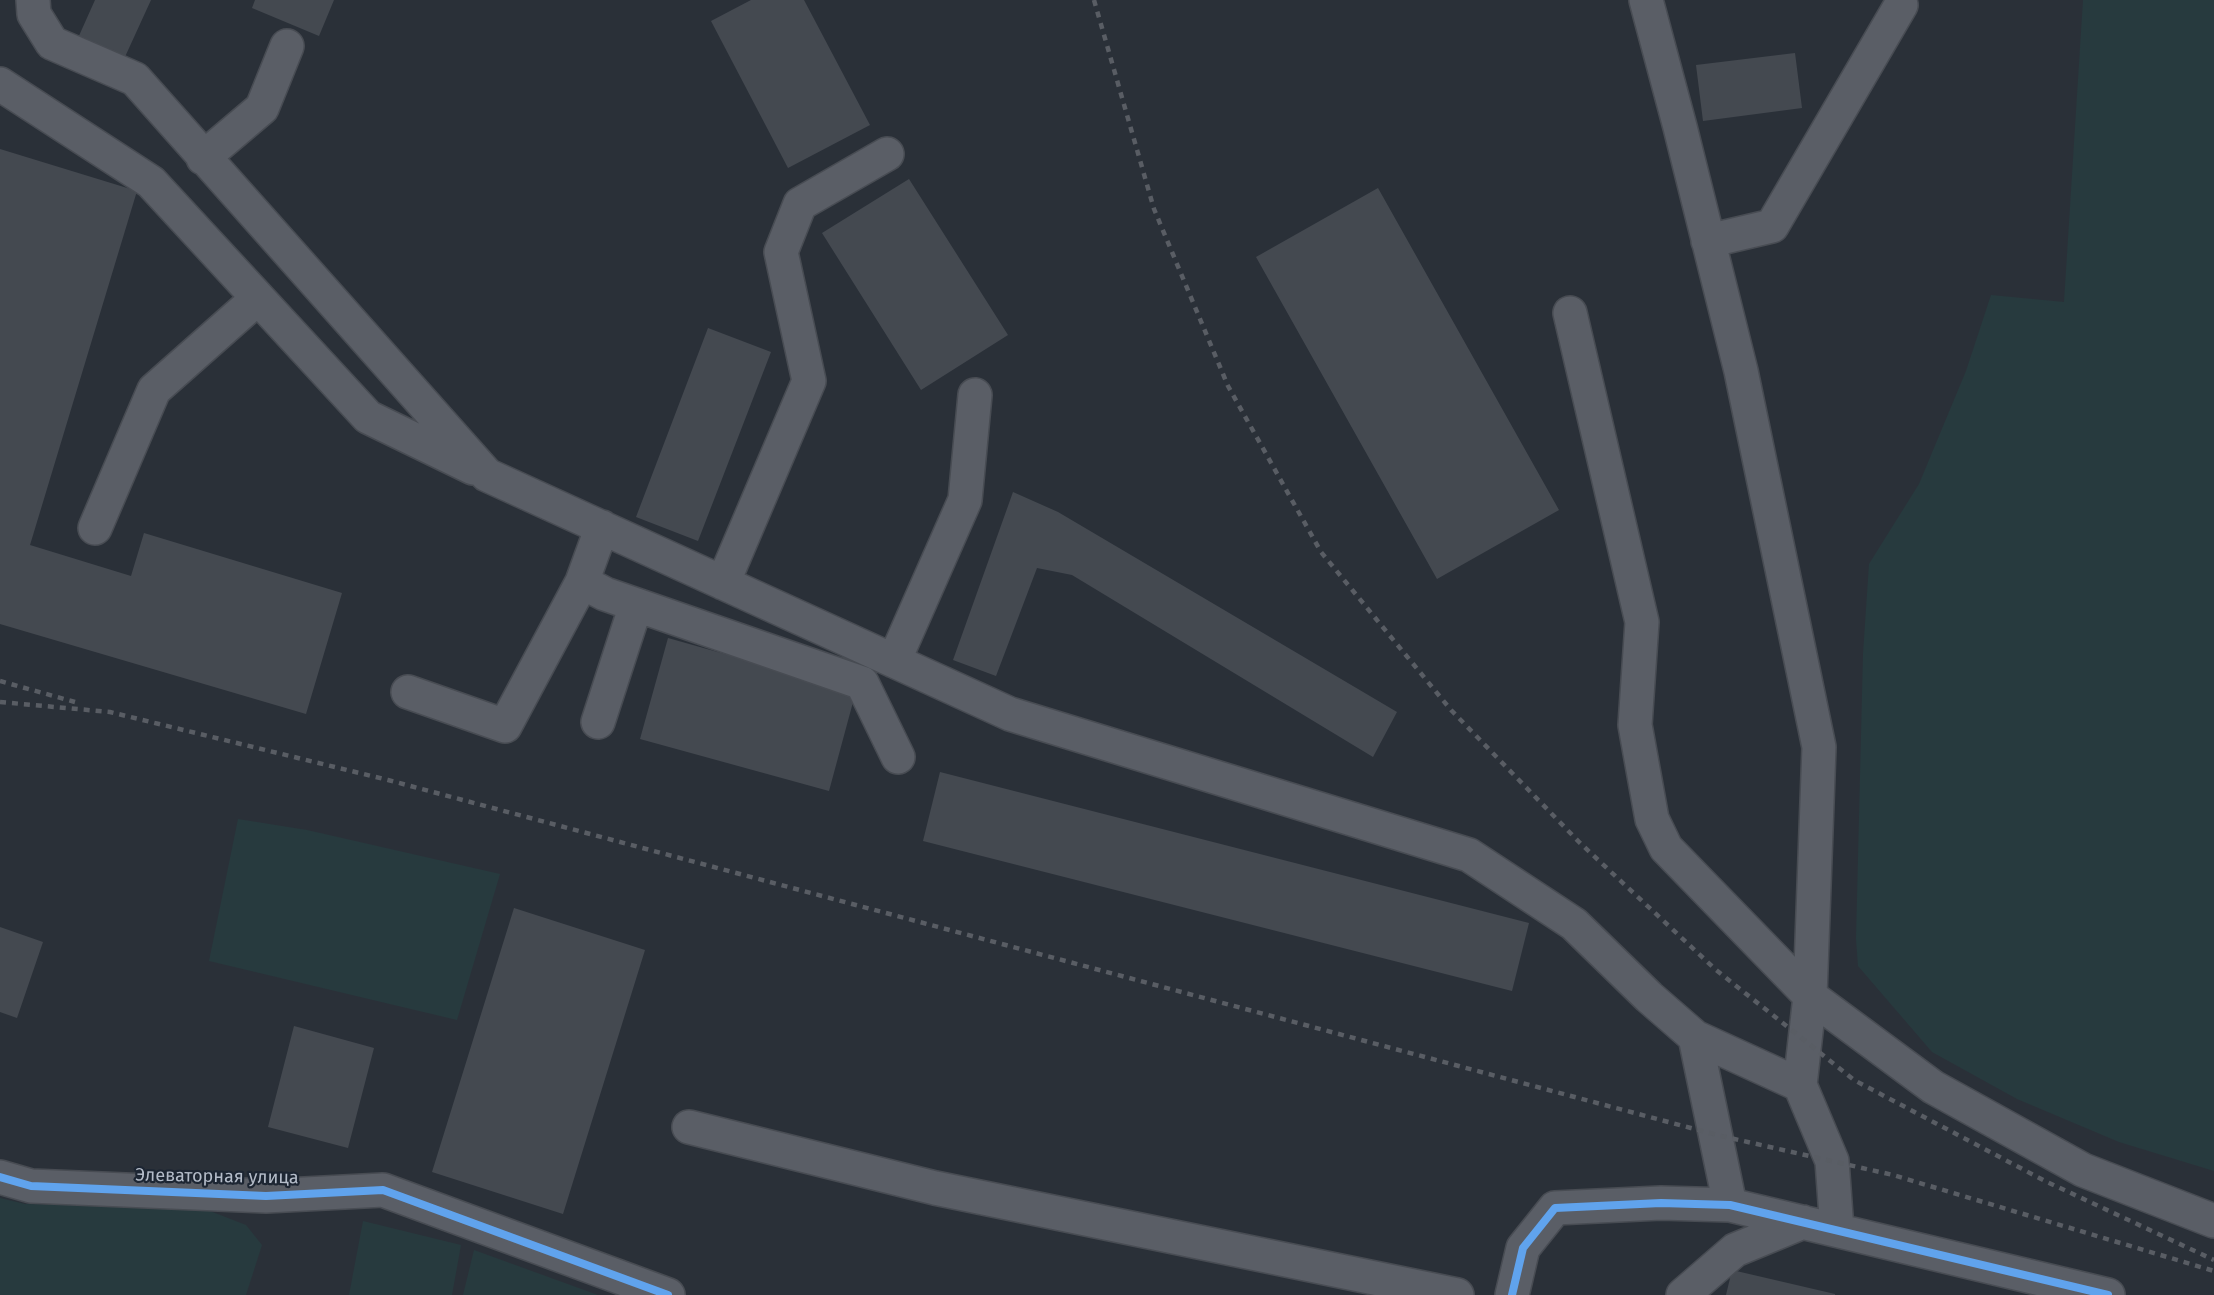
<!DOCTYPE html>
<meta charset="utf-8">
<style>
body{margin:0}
canvas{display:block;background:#2a3038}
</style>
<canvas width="2214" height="1295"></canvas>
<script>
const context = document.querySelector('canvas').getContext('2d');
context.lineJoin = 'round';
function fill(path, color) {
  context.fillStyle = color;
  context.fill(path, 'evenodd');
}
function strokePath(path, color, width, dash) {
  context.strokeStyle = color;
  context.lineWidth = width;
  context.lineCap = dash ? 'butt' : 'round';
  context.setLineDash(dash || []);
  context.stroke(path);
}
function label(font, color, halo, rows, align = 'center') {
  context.font = font + ' "Fira Sans",sans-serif';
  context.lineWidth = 4.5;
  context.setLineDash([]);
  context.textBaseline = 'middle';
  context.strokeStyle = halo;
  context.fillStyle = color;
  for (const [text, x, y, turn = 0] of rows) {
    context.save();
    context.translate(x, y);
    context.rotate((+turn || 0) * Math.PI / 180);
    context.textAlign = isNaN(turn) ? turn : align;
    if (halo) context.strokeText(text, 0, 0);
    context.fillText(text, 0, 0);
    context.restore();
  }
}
fill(new Path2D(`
 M 2083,0 L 2214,0 L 2214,1171 L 2119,1142 L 2017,1099 L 1932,1052 L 1858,966 L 1856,939 L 1863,654 L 1869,564 L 1919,484 L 1966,371 L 1991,295 L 2064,302 Z
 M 238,819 L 307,830 L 500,874 L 457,1020 L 209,961 Z
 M 0,1198 L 25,1204 L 202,1208 L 246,1225 L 262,1245 L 246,1295 L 0,1295 Z
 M 363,1221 L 461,1245 L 452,1295 L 349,1295 Z
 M 474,1250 L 598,1295 L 463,1295 Z`), '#273a3e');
fill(new Path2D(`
 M 95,0 L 151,0 L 124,59 L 78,38 Z
 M 255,0 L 334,0 L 319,36 L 252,8 Z
 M 751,0 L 804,0 L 870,125 L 788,168 L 711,21 Z
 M 1795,53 L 1802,108 L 1703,121 L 1696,65 Z
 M 0,149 L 137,191 L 30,545 L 131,576 L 144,533 L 342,593 L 306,714 L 0,624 Z
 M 909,179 L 1008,335 L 921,390 L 822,233 Z
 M 1378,188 L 1559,510 L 1437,579 L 1256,257 Z
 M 708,328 L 771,352 L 698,541 L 636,517 Z
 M 1013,492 L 1058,512 L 1397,712 L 1373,757 L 1072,575 L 1037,568 L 996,676 L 953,660 Z
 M 668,638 L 856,691 L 829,791 L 640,739 Z
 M 940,772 L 1529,923 L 1512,991 L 923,841 Z
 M 514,908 L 645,950 L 563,1214 L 432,1172 Z
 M 0,927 L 43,942 L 17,1018 L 0,1012 Z
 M 294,1026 L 374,1048 L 348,1148 L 268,1127 Z
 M 1732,1270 L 1835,1294 L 1835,1295 L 1726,1295 Z`), '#444950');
const minor = new Path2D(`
 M 33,0 L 34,14 L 52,43 L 135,79 L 487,475 L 1010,714 L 1469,855 L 1574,924 L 1649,997 L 1695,1037 L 1730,1205
 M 1646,0 L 1680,127 L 1741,371 L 1819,747 L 1810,996 L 1933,1087 L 2083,1170 L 2214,1221
 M 0,84 L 151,182 L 368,417 L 473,468
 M 203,158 L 262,108 L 287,46
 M 1708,241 L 1772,226 L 1901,5
 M 1570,313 L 1642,622 L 1635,725 L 1652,819 L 1666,848 L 1810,996 L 1800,1085 L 1832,1161 L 1837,1230
 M 602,527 L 582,582 L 605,594 L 862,683 L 898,757
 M 95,528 L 154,390 L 258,298
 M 723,583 L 809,381 L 781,252 L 800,204 L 887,154
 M 894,661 L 965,500 L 975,395
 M 408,692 L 505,726 L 582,582
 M 598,722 L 636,605
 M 1695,1037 L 1800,1085
 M 689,1127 L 935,1188 L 1457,1295
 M 0,1177 L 31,1186 L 266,1196 L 383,1190 L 668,1295
 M 1512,1295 L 1523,1248 L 1555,1208 L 1661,1203 L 1730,1205 L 2108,1295
 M 1683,1295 L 1735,1250 L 1803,1222`);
strokePath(minor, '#484c53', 36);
strokePath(minor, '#5a5e66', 33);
strokePath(new Path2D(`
 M 1094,0 L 1154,209 L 1228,386 L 1321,552 L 1451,710 L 1580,843 L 1715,969 L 1854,1080 L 2045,1181 L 2214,1260
 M 0,681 L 75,702
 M 0,702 L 110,712 L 388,780 L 1717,1135 L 1893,1175 L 2214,1271`), '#595d64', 4.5, [6, 6]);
strokePath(new Path2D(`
 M 0,1177 L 31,1186 L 266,1196 L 383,1190 L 668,1295
 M 1512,1295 L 1523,1248 L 1555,1208 L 1661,1203 L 1730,1205 L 2108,1295`), '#60a3ed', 8);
label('18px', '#b4bcc9', '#1d2633', [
 ["Элеваторная улица",217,1177,1]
]);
</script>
